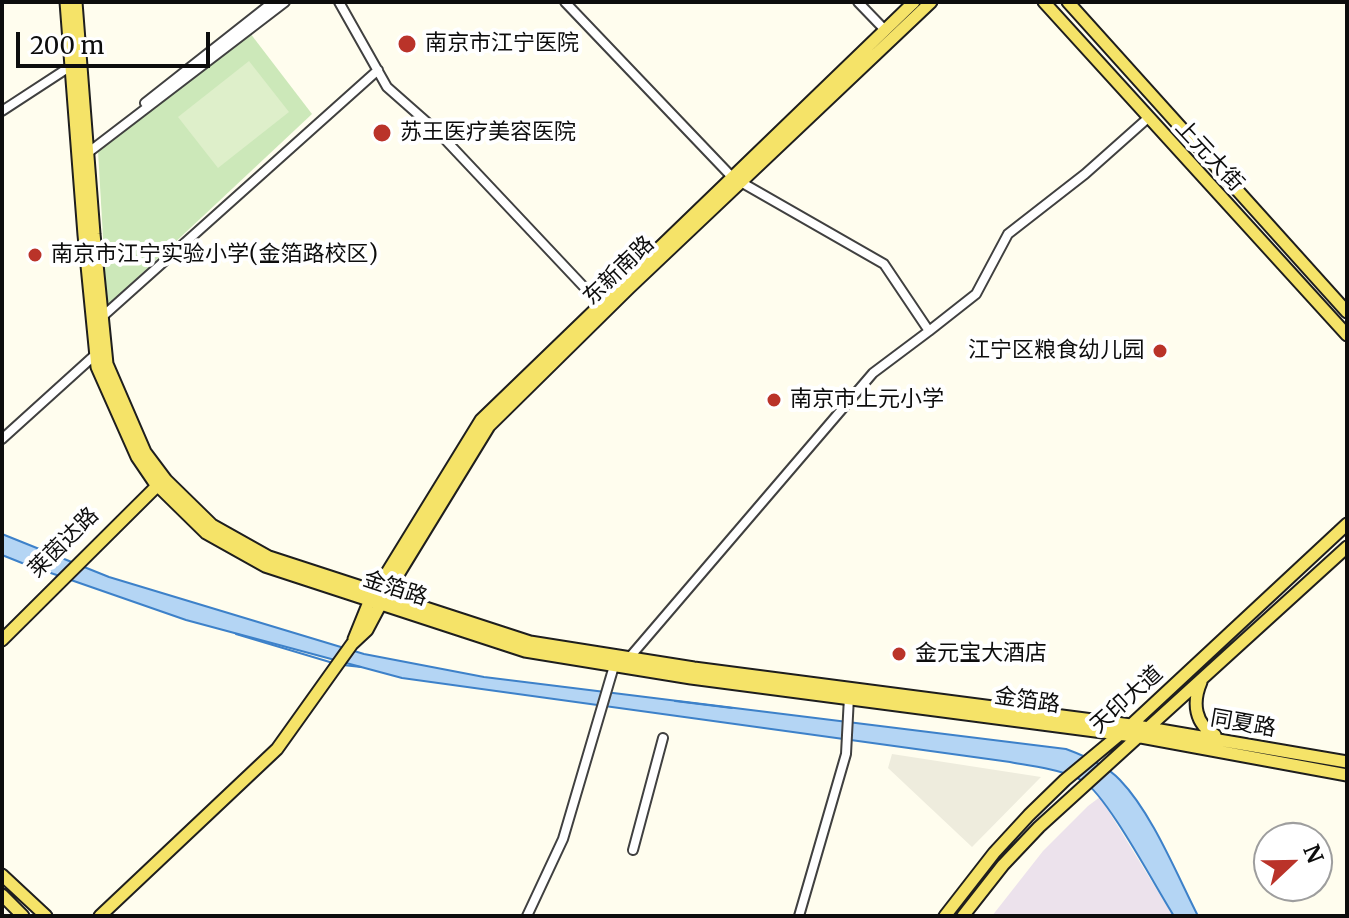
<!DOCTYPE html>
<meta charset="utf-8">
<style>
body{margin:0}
#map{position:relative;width:1349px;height:918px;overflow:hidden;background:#fffdee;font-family:Merriweather,serif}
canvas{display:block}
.frame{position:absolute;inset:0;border:4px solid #0d0d0d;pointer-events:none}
.north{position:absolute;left:1253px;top:822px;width:80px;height:80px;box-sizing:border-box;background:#fff;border:2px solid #9e9e9e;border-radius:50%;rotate:68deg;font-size:22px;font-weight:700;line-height:32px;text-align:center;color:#0d0d0d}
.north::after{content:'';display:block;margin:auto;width:28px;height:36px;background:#ba3329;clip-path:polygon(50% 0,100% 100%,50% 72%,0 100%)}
.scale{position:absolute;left:16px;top:32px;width:194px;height:36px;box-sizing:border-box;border:4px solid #0d0d0d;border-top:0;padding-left:10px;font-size:24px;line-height:28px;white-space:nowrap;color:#0d0d0d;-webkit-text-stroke:6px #fff;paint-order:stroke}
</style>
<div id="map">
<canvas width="1349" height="918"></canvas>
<div class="frame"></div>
<div class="north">N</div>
<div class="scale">200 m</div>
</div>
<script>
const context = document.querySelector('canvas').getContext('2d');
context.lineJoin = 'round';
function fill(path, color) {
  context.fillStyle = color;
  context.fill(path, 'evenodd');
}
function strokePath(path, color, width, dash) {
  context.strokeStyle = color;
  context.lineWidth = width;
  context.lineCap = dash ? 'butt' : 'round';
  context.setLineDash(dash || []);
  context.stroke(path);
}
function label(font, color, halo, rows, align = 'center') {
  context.font = font + ' Merriweather,"Noto Sans SC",serif';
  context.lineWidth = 8;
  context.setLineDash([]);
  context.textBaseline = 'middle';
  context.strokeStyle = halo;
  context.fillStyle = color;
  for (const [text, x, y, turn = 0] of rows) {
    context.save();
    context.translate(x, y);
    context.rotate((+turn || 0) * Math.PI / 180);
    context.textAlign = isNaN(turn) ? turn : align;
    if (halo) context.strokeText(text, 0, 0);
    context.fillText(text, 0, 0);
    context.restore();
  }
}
fill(new Path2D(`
 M 1100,797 L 1173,916 L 992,916 L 1043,851 L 1088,806 Z`), '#ece2ec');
fill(new Path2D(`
 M 250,33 L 312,114 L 107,306 L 98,151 Z`), '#cce8b9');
fill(new Path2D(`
 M 249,61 L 289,112 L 218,168 L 178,117 Z`), '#deefca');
fill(new Path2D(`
 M 892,754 L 1041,777 L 972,847 L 888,768 Z`), '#eeecdd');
const water = new Path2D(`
 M 2,534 L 109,577 L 364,654 L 484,677 L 1066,749 C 1085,756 1106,765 1120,780 C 1152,813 1177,875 1198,916 L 1174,916 C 1156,888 1107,795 1083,781 C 1062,769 1034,767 1010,762 L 402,678 L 186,620 L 22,563 L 2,555 Z`);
fill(water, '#b4d5f4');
strokePath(water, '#3d81c9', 2);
strokePath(new Path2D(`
 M 236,634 L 333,663
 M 343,665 L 361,667
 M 675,701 L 732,708`), '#3d81c9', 2);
const minor = new Path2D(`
 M 339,2 L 387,87 L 438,132 L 600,304
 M 565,2 L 732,177 L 884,264 L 929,331 L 873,373 L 629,658
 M 858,2 L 885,30
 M 145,103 L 273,2
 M 2,111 L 71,66
 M 85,155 L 285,2
 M 102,317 L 378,70
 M 929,331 L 976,294 L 1008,234 L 1085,174 L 1148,118
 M 2,439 L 96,354
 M 633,850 L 663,738
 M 527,916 L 563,839 L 614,666
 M 799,916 L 846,754 L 849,697`);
const major = new Path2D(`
 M 66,2 L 84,235 L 97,367 L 137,457 L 154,482 L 206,533 L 265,566 L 525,651 L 691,678 L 1141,737 L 1347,775
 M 76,2 L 94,234 L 107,364 L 145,452 L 166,480 L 212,525 L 269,557 L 530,642 L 694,668 L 1131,725 L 1347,762
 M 1044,2 L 1347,335
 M 1068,2 L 1347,312
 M 354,639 L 369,602 L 481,420 L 914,2
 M 2,640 L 161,482
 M 1201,682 C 1192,703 1195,724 1215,735
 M 2,875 L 46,916
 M 2,895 L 23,916
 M 100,916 L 277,749 L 352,644 L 367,630 L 385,596 L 489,426 L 629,288 L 931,2
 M 945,916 L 994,853 L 1029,815 L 1065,780 L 1131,725 L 1347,524
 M 963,916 L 1003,865 L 1039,827 L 1347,547`);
strokePath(minor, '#404040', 12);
strokePath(major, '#1e1e1e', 15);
strokePath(minor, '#fff', 8);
strokePath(major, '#f5e368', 11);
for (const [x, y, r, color] of [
 [407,44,10,"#ba3329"],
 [382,133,10,"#ba3329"],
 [35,255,8,"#ba3329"],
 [1160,351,8,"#ba3329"],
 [774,400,8,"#ba3329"],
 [899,654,8,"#ba3329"]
]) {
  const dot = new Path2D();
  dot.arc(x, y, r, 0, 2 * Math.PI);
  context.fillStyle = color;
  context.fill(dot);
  strokePath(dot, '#fff', 3);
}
label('22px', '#0d0d0d', '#fff', [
 ["南京市江宁医院",425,44],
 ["苏王医疗美容医院",400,133],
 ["南京市江宁实验小学(金箔路校区)",51,255],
 ["江宁区粮食幼儿园",1144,351,"right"],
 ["南京市上元小学",790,400],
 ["金元宝大酒店",915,654]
], 'left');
label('22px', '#0d0d0d', '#fff', [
 ["上元大街",1209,156,47],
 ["东新南路",619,271,-44],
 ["莱茵达路",64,543,-45],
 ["金箔路",395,589,18],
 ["天印大道",1127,700,-42],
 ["金箔路",1027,701,8],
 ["同夏路",1243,724,10]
]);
</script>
